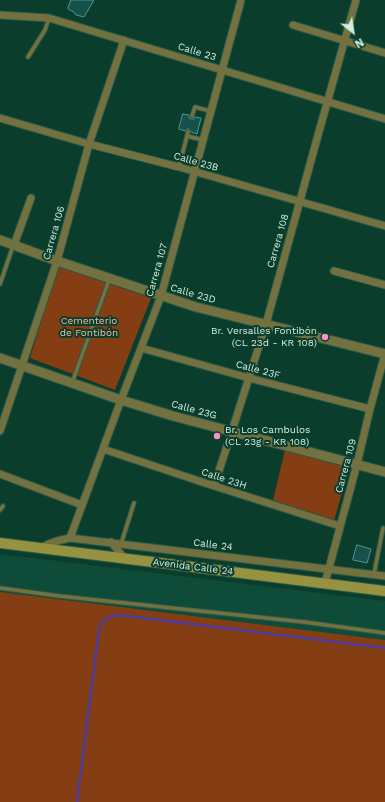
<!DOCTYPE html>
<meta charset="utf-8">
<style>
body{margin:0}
#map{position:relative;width:385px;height:802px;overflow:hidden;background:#0b3d2c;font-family:"Work Sans",sans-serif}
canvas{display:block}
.north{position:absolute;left:333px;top:12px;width:40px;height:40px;-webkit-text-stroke:3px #0b3d2c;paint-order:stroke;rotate:150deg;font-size:11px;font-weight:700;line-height:16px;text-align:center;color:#cfeee0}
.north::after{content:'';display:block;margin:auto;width:14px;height:18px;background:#cfeee0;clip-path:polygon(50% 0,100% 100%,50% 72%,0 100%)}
</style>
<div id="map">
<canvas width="385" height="802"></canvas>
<div class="north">N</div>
</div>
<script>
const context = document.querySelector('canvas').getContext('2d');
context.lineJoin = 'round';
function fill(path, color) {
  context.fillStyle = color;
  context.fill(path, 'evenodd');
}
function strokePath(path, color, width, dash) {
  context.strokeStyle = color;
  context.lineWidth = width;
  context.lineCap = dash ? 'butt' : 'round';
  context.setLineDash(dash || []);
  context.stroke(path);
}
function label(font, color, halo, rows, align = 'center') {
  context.font = font + ' "Work Sans",sans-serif';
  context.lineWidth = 4;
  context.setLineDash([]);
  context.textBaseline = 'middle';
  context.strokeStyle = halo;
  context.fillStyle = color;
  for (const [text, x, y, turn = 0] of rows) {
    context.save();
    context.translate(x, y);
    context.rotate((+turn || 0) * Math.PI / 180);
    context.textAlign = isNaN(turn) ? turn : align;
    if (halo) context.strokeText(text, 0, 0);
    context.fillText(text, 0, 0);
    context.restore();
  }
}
fill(new Path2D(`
 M 0,554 L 385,601 L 385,802 L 0,802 Z`), '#0e4b38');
fill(new Path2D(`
 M 58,266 L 151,298 L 115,390 L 30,358 Z
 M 285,450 L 349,467 L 334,521 L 273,500 Z
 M 0,592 L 385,640 L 385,802 L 0,802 Z`), '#853d14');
strokePath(new Path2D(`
 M 77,802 L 99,629 C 104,618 107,617 119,615 L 385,648`), '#4d3ca0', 2.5);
const building = new Path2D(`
 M 71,0 L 94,0 L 84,17 L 76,15 L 74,12 L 68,9 Z
 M 183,114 L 189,115 L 189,118 L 191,119 L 194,119 L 195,117 L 201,118 L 197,134 L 191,132 L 189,129 L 187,129 L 185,131 L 179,129 Z
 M 357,545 L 371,549 L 367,563 L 353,560 Z`);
fill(building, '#16514c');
strokePath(building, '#4c978e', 1);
const service = new Path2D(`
 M 28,57 L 45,30 L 49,18
 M 192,116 L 195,107 L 210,111
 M 187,136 L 203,140
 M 179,167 L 188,132
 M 0,284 L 13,246
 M 72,383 L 109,280
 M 0,510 L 3,506
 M 121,544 L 134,503
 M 374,574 L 383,528
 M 0,588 L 59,596 L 304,622 L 385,633`);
const minor = new Path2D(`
 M 0,15 L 49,18 L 385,119
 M 293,25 L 385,53
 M 0,118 L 89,144 L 179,167 L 385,226
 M 14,245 L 31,198
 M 334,271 L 385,285
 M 141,348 L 249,378 L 370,409
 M 0,431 L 57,261 L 89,144 L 124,40
 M 103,449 L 205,483 L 340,526
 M 0,474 L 82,505
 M 214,486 L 232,431 L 266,324 L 320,128 L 356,0
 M 70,538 L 121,400 L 161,296 L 241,0
 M 111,542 L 125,559
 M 41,548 C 50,542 60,540 70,538 L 385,576
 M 325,583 L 357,464 L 370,409 L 385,354`);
const tertiary = new Path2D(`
 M 0,240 L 57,261 L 196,307 L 385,354
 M 0,358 L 121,400 L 173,416 L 385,472`);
const secondary = new Path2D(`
 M 0,543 L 385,591`);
strokePath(service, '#2a5949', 5.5);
strokePath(minor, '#2a5949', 9);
strokePath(tertiary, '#2a5949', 11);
strokePath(secondary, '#2a5949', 12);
strokePath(service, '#73713f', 3.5);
strokePath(minor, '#73713f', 7);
strokePath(tertiary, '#73713f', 9);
strokePath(secondary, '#97923f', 10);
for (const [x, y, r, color] of [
 [325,337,4,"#f890cb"],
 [217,436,4,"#f890cb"]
]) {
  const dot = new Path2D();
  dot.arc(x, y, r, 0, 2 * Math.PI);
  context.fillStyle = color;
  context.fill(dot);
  strokePath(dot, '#0b3d2c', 1.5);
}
label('10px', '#cfeee0', '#0b3d2c', [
 ["Calle 23",197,52,17],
 ["Calle 23B",196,162,16],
 ["Carrera 106",54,233,-74],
 ["Carrera 108",278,241,-74],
 ["Carrera 107",157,270,-74],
 ["Calle 23D",193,294,16],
 ["Calle 23F",258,370,15],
 ["Calle 23G",194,410,15],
 ["Carrera 109",346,466,-75],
 ["Calle 23H",224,479,18],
 ["Calle 24",213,545,7],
 ["Avenida Calle 24",193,567,7]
]);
label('10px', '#f5bea4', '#0b3d2c', [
 ["Cementerio",89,321],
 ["de Fontibón",89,333]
]);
label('10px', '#cfeee0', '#0b3d2c', [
 ["Br. Versalles Fontibón",317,331],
 ["(CL 23d - KR 108)",317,343],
 ["Br. Los Cambulos",225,430,"left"],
 ["(CL 23g - KR 108)",225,442,"left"]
], 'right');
</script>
